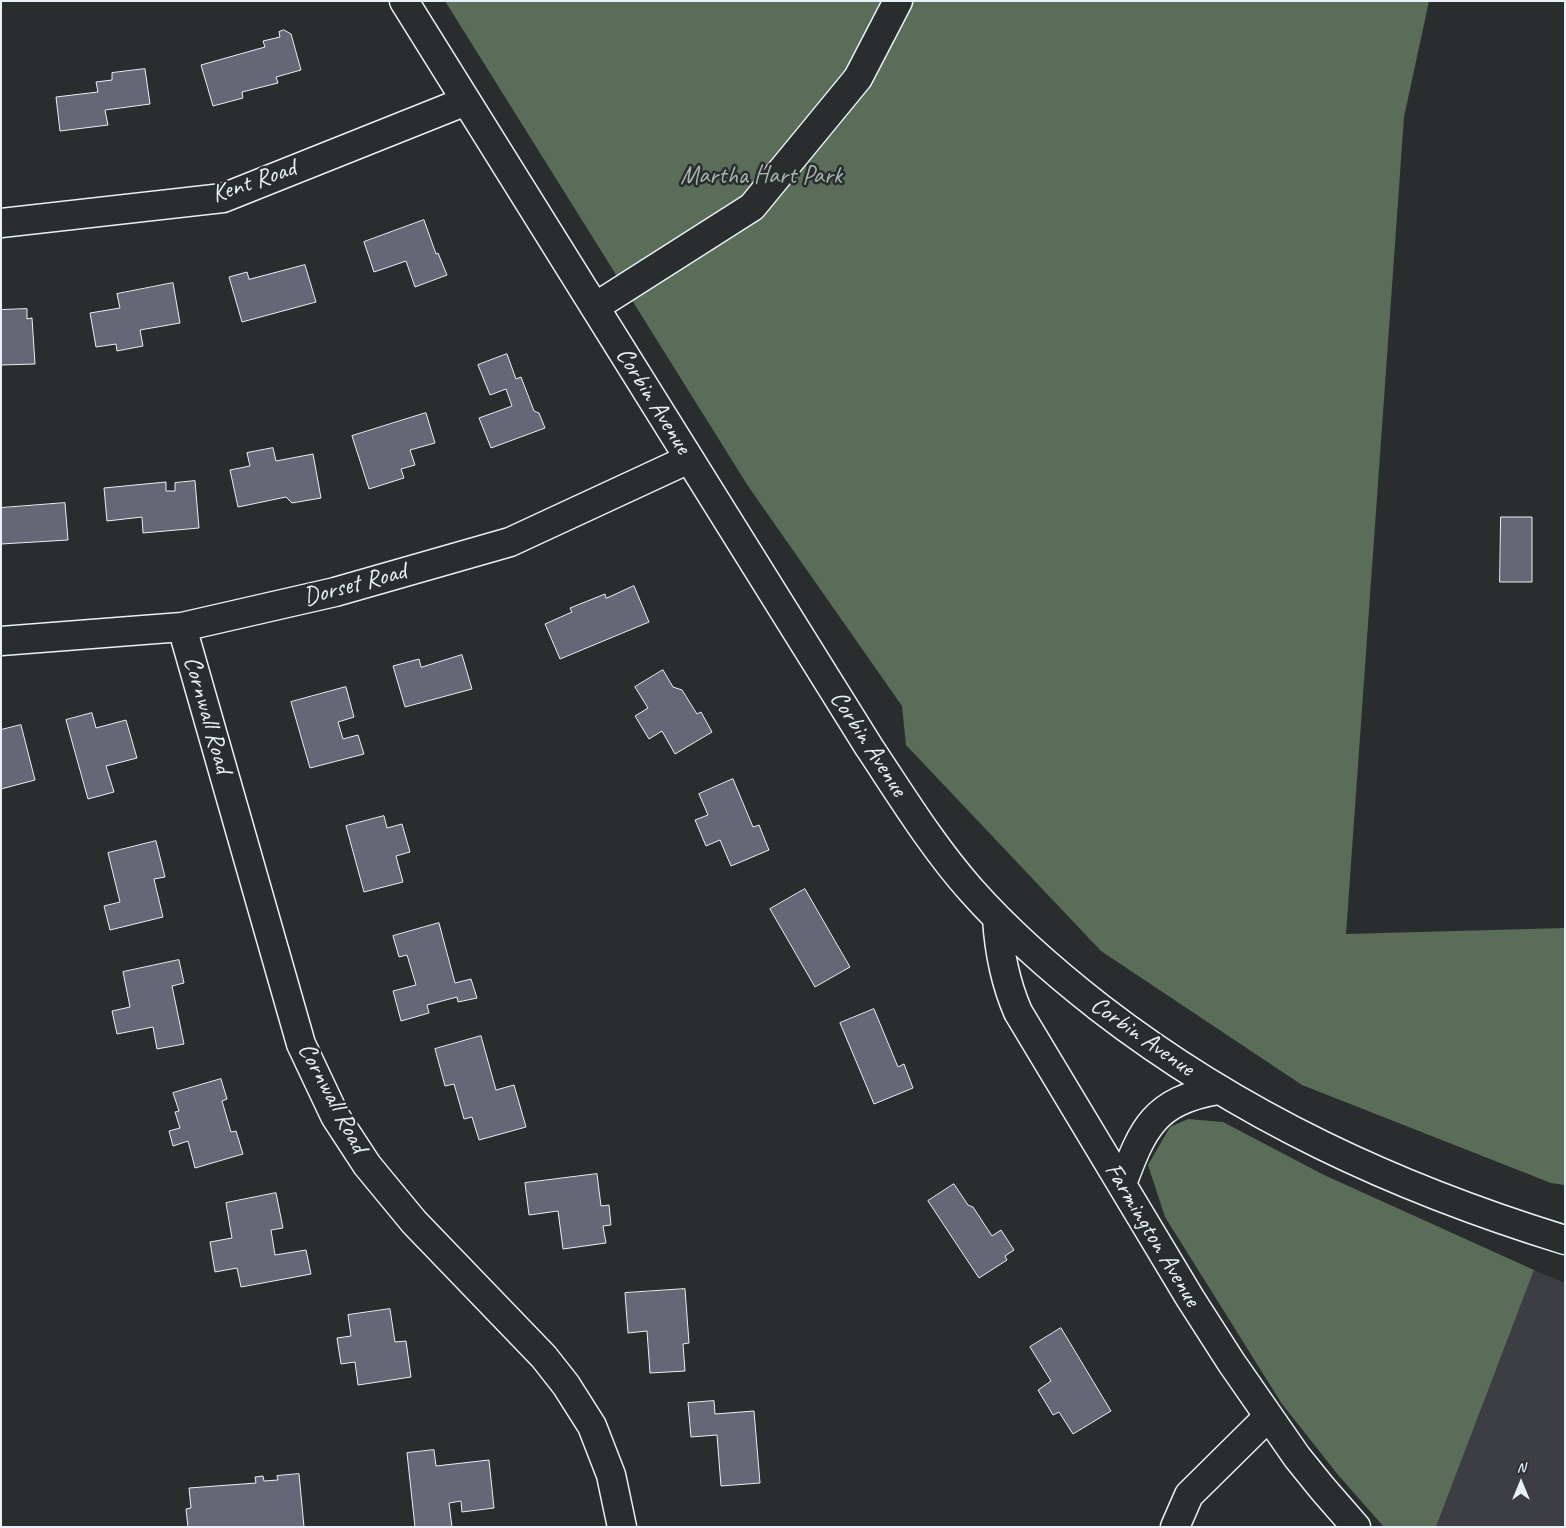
<!DOCTYPE html>
<style>
body{margin:0}
#map{position:relative;width:1566px;height:1528px;overflow:hidden;background:#2a2d2e;font-family:Caveat,sans-serif}
canvas{display:block}
.frame{position:absolute;inset:0;border:2px solid #e8f1f8;pointer-events:none}
.north{position:absolute;left:1496px;top:1458px;width:50px;height:50px;-webkit-text-stroke:4px #2a2d2e;paint-order:stroke;rotate:0deg;font-size:14px;font-weight:700;line-height:20px;text-align:center;color:#e8f1f8}
.north::after{content:'';display:block;margin:auto;width:18px;height:22px;background:#e8f1f8;clip-path:polygon(50% 0,100% 100%,50% 72%,0 100%)}
</style>
<div id="map">
<canvas width="1566" height="1528"></canvas>
<div class="frame"></div>
<div class="north">N</div>
</div>
<script>
const context = document.querySelector('canvas').getContext('2d');
context.lineJoin = 'round';
function fill(path, color) {
  context.fillStyle = color;
  context.fill(path, 'evenodd');
}
function strokePath(path, color, width, dash) {
  context.strokeStyle = color;
  context.lineWidth = width;
  context.lineCap = dash ? 'butt' : 'round';
  context.setLineDash(dash || []);
  context.stroke(path);
}
function label(font, color, halo, rows, align = 'center') {
  context.font = font + ' Caveat,sans-serif';
  context.lineWidth = 5;
  context.setLineDash([]);
  context.textBaseline = 'middle';
  context.strokeStyle = halo;
  context.fillStyle = color;
  for (const [text, x, y, turn = 0] of rows) {
    context.save();
    context.translate(x, y);
    context.rotate((+turn || 0) * Math.PI / 180);
    context.textAlign = isNaN(turn) ? turn : align;
    if (halo) context.strokeText(text, 0, 0);
    context.fillText(text, 0, 0);
    context.restore();
  }
}
fill(new Path2D(`
 M 1534,1270 L 1565,1283 L 1565,1527 L 1436,1527 Z`), '#3c3e44');
fill(new Path2D(`
 M 445,1 L 1429,1 L 1404,117 L 1346,934 L 1565,928 L 1565,1185 L 1551,1183 L 1302,1085 L 1101,951 L 906,745 L 902,706 L 748,486 Z
 M 1188,1119 L 1223,1122 L 1324,1175 L 1534,1270 L 1436,1527 L 1384,1527 L 1339,1476 L 1282,1404 L 1165,1217 L 1148,1165 L 1170,1127 Z`), '#596d58');
const building = new Path2D(`
 M 284,30 L 291,34 L 301,70 L 276,77 L 278,83 L 242,92 L 243,98 L 213,106 L 201,65 L 265,47 L 263,41 L 280,37 L 279,32 Z
 M 145,69 L 150,104 L 105,110 L 108,125 L 60,131 L 56,97 L 98,92 L 96,82 L 112,80 L 112,73 Z
 M 424,220 L 436,254 L 438,253 L 447,275 L 415,287 L 406,261 L 374,272 L 364,242 Z
 M 305,265 L 316,302 L 242,322 L 229,277 L 247,272 L 249,279 Z
 M 173,283 L 180,323 L 140,330 L 143,346 L 117,351 L 116,344 L 96,347 L 90,313 L 120,308 L 117,294 Z
 M 27,309 L 27,319 L 32,318 L 35,364 L 1,365 L 1,310 Z
 M 507,354 L 516,379 L 521,377 L 534,411 L 539,413 L 545,428 L 491,448 L 479,418 L 512,406 L 506,389 L 490,395 L 478,365 Z
 M 426,413 L 435,443 L 410,450 L 415,465 L 401,469 L 404,478 L 369,489 L 352,436 Z
 M 273,448 L 276,461 L 313,454 L 321,498 L 292,503 L 286,497 L 238,507 L 230,470 L 250,466 L 247,453 Z
 M 195,481 L 199,528 L 143,533 L 142,517 L 107,521 L 104,488 L 166,482 L 166,491 L 175,491 L 175,483 Z
 M 65,503 L 68,540 L 1,544 L 1,508 Z
 M 1501,517 L 1532,517 L 1532,582 L 1500,582 Z
 M 634,586 L 649,622 L 560,659 L 545,624 L 572,612 L 570,608 L 605,594 L 606,598 Z
 M 462,655 L 472,689 L 405,707 L 393,666 L 419,659 L 421,667 Z
 M 663,670 L 673,687 L 682,690 L 697,714 L 701,712 L 712,732 L 675,754 L 662,731 L 649,739 L 635,716 L 648,708 L 635,687 Z
 M 346,687 L 354,717 L 338,722 L 343,739 L 358,735 L 364,754 L 310,768 L 291,702 Z
 M 92,713 L 96,728 L 126,720 L 137,758 L 106,766 L 114,792 L 88,799 L 66,720 Z
 M 21,725 L 35,780 L 1,789 L 1,730 Z
 M 733,779 L 753,827 L 759,825 L 769,850 L 731,866 L 720,840 L 706,846 L 695,820 L 708,815 L 699,794 Z
 M 384,816 L 387,828 L 402,824 L 410,852 L 396,856 L 403,882 L 364,892 L 346,826 Z
 M 156,841 L 165,877 L 154,879 L 163,917 L 110,930 L 104,906 L 120,902 L 108,853 Z
 M 805,889 L 850,967 L 815,987 L 770,909 Z
 M 439,923 L 455,983 L 471,979 L 477,998 L 458,1002 L 457,997 L 427,1005 L 429,1013 L 401,1021 L 393,991 L 416,985 L 407,955 L 399,957 L 393,936 Z
 M 179,960 L 184,983 L 172,986 L 184,1044 L 157,1049 L 153,1027 L 117,1034 L 112,1011 L 130,1007 L 123,972 Z
 M 874,1009 L 898,1067 L 904,1064 L 913,1088 L 874,1104 L 840,1023 Z
 M 481,1036 L 496,1090 L 514,1085 L 526,1127 L 479,1140 L 472,1117 L 464,1119 L 454,1084 L 445,1086 L 435,1049 Z
 M 221,1079 L 227,1099 L 222,1101 L 231,1132 L 236,1131 L 243,1154 L 195,1168 L 188,1141 L 173,1146 L 169,1131 L 180,1128 L 175,1112 L 179,1111 L 173,1093 Z
 M 597,1174 L 601,1206 L 609,1205 L 611,1225 L 603,1226 L 606,1243 L 563,1249 L 558,1211 L 529,1215 L 525,1183 Z
 M 954,1184 L 968,1205 L 973,1207 L 992,1236 L 1001,1230 L 1014,1250 L 1005,1256 L 1007,1260 L 979,1278 L 928,1201 Z
 M 276,1193 L 283,1228 L 271,1230 L 275,1255 L 306,1250 L 311,1274 L 241,1287 L 237,1268 L 215,1272 L 210,1242 L 232,1238 L 226,1203 Z
 M 685,1289 L 689,1343 L 683,1344 L 685,1371 L 650,1373 L 647,1331 L 628,1333 L 625,1293 Z
 M 390,1309 L 395,1342 L 406,1341 L 411,1377 L 358,1385 L 355,1362 L 341,1364 L 337,1338 L 351,1336 L 348,1315 Z
 M 1061,1328 L 1111,1411 L 1073,1434 L 1059,1412 L 1053,1415 L 1038,1390 L 1051,1381 L 1030,1347 Z
 M 714,1401 L 715,1414 L 754,1411 L 760,1483 L 721,1486 L 717,1435 L 691,1437 L 688,1403 Z
 M 434,1450 L 436,1466 L 489,1460 L 494,1508 L 462,1512 L 461,1501 L 449,1503 L 452,1527 L 415,1527 L 407,1453 Z
 M 299,1474 L 304,1527 L 188,1527 L 186,1509 L 191,1508 L 189,1488 L 256,1483 L 255,1477 L 263,1476 L 264,1481 L 278,1480 L 277,1476 Z`);
fill(building, '#656776');
strokePath(building, '#e8f1f8', 1);
const street = new Path2D(`
 M 1,223 L 223,198 L 466,101
 M 595,307 L 752,207 L 858,78 L 898,1
 M 182,627 L 301,1044 L 335,1116 L 367,1165 L 414,1222 L 544,1357 L 566,1385 L 592,1426 L 611,1475 L 622,1527
 M 1,641 L 182,627 L 335,592 L 510,542 L 689,459
 M 1175,1527 L 1189,1495 L 1268,1417`);
const secondary = new Path2D(`
 M 404,1 L 869,747 C 901,795 932,846 971,890 C 1010,934 1054,972 1100,1008 C 1240,1116 1396,1188 1565,1240
 M 997,918 C 999,951 1005,982 1018,1012 L 1190,1298 L 1231,1362 L 1297,1457 L 1322,1488 L 1356,1527
 M 1122,1184 C 1143,1128 1154,1101 1218,1090`);
strokePath(street, '#e8f1f8', 31);
strokePath(secondary, '#e8f1f8', 31);
strokePath(street, '#2a2d2e', 28);
strokePath(secondary, '#2a2d2e', 28);
label('25px', '#a8b6b0', '#2a2d2e', [
 ["Martha Hart Park",761,176]
]);
label('25px', '#e8f1f8', '#2a2d2e', [
 ["Kent Road",254,182,-19],
 ["Corbin Avenue",653,401,58],
 ["Dorset Road",355,585,-15],
 ["Cornwall Road",207,715,74],
 ["Corbin Avenue",868,744,57],
 ["Corbin Avenue",1142,1037,35],
 ["Cornwall Road",332,1098,62],
 ["Farmington Avenue",1152,1235,59]
]);
</script>
